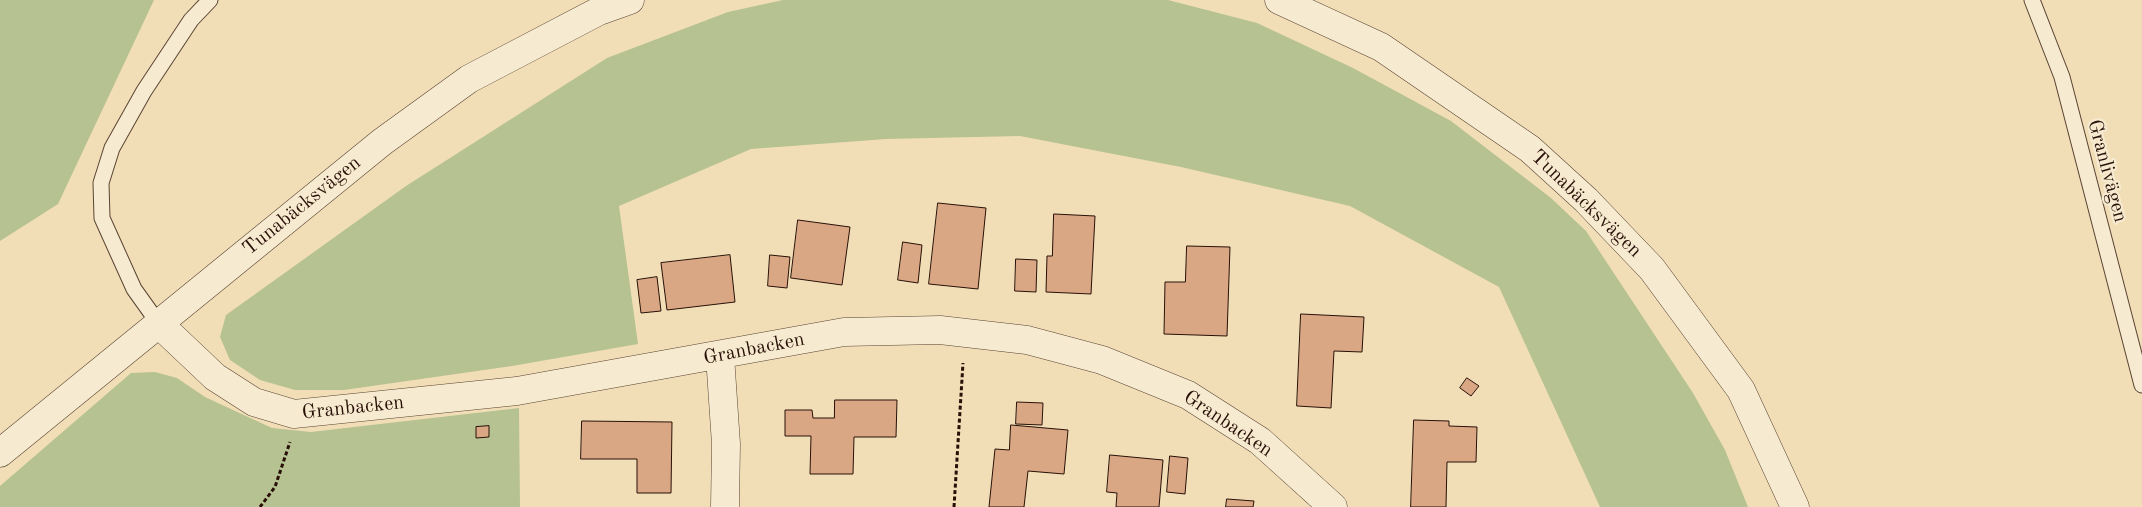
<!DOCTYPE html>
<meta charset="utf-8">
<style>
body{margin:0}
canvas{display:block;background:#f1deb6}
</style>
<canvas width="2142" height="507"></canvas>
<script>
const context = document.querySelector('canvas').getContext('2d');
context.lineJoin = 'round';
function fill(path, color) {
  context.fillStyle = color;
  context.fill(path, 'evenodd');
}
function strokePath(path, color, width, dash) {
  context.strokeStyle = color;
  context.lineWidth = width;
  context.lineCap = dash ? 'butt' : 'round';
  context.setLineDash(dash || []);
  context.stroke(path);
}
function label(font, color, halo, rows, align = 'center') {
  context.font = font + ' "Old Standard TT",serif';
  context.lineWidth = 4.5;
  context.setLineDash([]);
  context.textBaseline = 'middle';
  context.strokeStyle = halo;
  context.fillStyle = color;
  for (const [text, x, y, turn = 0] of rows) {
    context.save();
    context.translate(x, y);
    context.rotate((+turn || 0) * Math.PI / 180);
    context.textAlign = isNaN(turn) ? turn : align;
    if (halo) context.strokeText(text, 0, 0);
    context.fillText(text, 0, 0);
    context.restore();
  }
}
fill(new Path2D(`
 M 0,0 L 154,0 L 58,204 L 0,241 Z
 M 783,0 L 1168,0 L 1257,23 L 1353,68 L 1451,121 L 1551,198 L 1586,231 L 1693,393 L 1725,450 L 1748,507 L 1600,507 L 1499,287 L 1350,206 L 1181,167 L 1020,136 L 886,139 L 751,149 L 619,206 L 638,344 L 512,366 L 344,390 L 295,390 L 260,380 L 230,360 L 220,337 L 226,315 L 406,186 L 607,58 L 728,12 Z
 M 155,372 L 177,378 L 205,397 L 272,428 L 311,432 L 519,408 L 520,507 L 0,507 L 0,486 L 131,373 Z`), '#b6c291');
const building = new Path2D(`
 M 938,203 L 986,208 L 978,289 L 929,284 Z
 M 1054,214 L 1095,216 L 1091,294 L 1046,292 L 1047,256 L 1052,256 Z
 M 798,220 L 850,227 L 842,285 L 791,278 Z
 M 903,242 L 922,245 L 918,283 L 898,280 Z
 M 1187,246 L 1230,247 L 1227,336 L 1164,334 L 1165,282 L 1185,282 Z
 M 730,255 L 735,302 L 667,310 L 661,263 Z
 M 770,255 L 790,257 L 787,288 L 768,286 Z
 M 1016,259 L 1037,260 L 1036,292 L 1015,291 Z
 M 657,277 L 661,311 L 641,313 L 637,280 Z
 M 1301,314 L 1364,317 L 1362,352 L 1334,351 L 1331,408 L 1297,406 Z
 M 1467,378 L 1479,386 L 1471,396 L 1460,388 Z
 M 835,400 L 897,400 L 896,437 L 854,437 L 853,474 L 810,474 L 811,436 L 785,436 L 785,410 L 812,410 L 813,418 L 834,418 Z
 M 1017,402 L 1043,403 L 1042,425 L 1016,424 Z
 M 1414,420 L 1449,421 L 1449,426 L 1477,427 L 1476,462 L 1447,462 L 1446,507 L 1411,507 Z
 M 582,421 L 672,422 L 671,493 L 637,493 L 637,459 L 581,459 Z
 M 1011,425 L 1068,430 L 1064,474 L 1028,471 L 1024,507 L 989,507 L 995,449 L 1009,450 Z
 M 489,426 L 489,437 L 476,438 L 476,427 Z
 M 1110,455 L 1163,460 L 1159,507 L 1116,507 L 1117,493 L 1107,492 Z
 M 1170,456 L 1188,458 L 1185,494 L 1167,492 Z
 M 1227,499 L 1254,501 L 1253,507 L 1226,507 Z`);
fill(building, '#daa784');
strokePath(building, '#281007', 1);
const service = new Path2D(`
 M 2032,0 L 2062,77 L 2142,385
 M 159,324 L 134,289 L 102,218 L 101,183 L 112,148 L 144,91 L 191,20 L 210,0`);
const minor = new Path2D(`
 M 159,324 L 215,377 L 254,402 L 294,414 L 517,391 L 844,332 L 940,330 L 1027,340 L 1102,360 L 1188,395 L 1260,441 L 1333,507
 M 720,356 L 726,444 L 725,507`);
const tertiary = new Path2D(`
 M 1279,0 L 1381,47 L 1530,149 L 1586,200 L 1652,269 L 1741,390 L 1795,507
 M 0,453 L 382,142 L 469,79 L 599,11 L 630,0`);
strokePath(service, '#5a4433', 17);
strokePath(minor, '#5a4433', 29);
strokePath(tertiary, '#5a4433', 29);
strokePath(new Path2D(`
 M 260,507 L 275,487 L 290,442
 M 954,507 L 963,363`), '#281007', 3, [4, 2.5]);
strokePath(service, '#f6ead0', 15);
strokePath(minor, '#f6ead0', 28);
strokePath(tertiary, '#f6ead0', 28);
label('20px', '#281007', '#f6ead0', [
 ["Granlivägen",2107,171,75],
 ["Tunabäcksvägen",1586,204,44],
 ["Tunabäcksvägen",302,206,-39],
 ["Granbacken",754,349,-11],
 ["Granbacken",353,408,-6],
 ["Granbacken",1228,424,34]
]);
</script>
